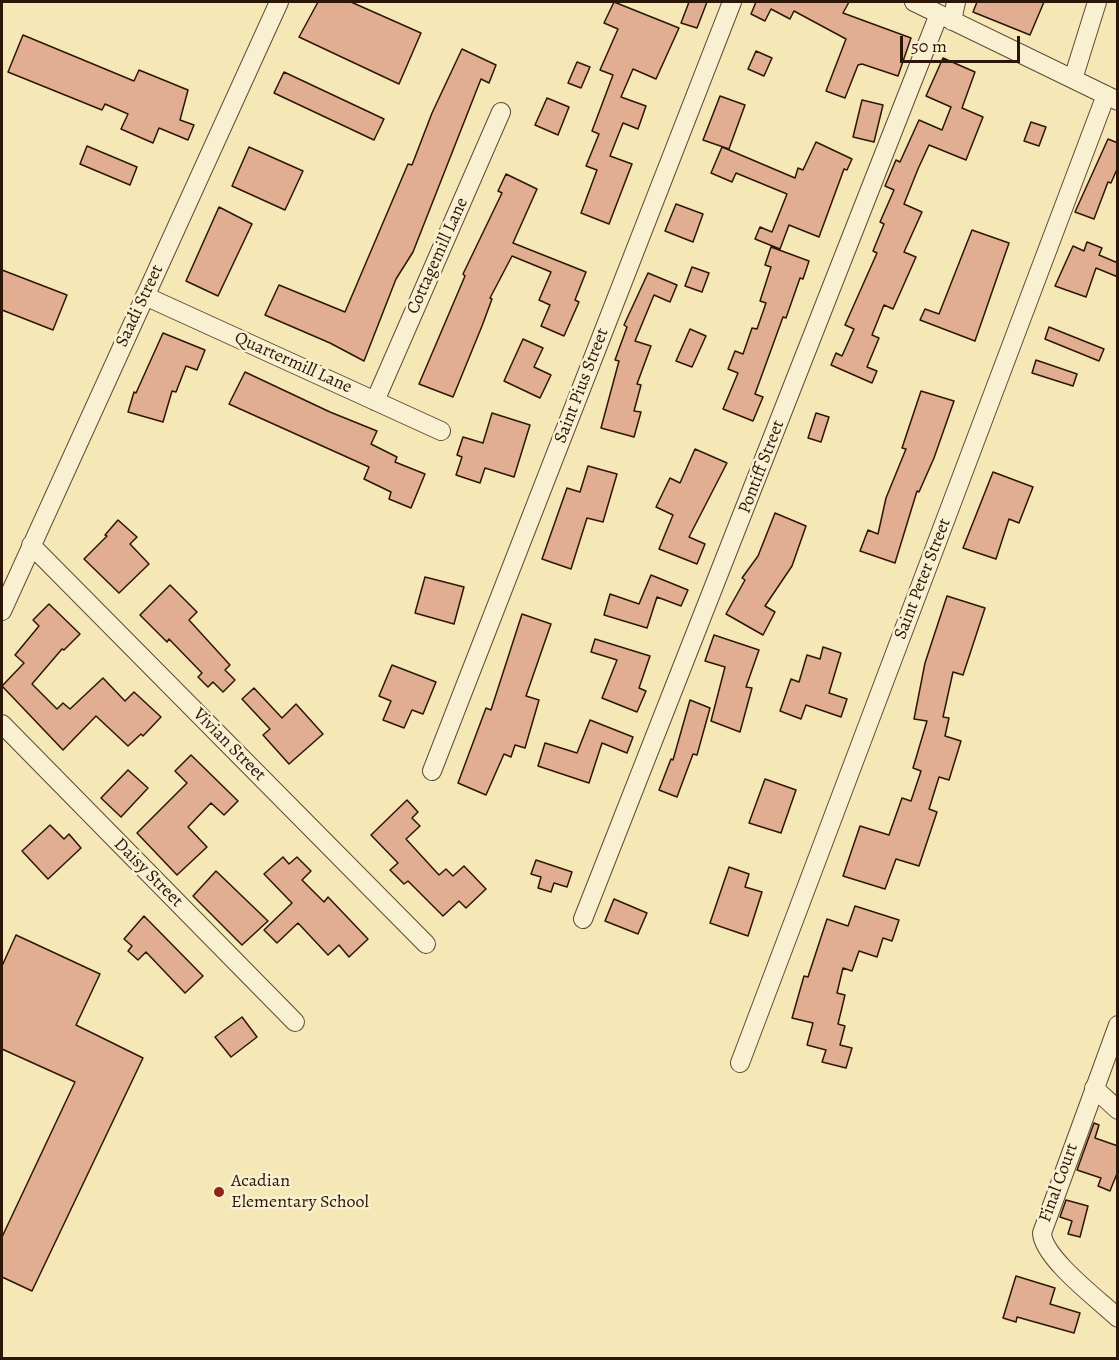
<!DOCTYPE html>
<style>
body{margin:0}
#map{position:relative;width:1119px;height:1360px;overflow:hidden;background:#f5e8b6;font-family:Alegreya,serif}
canvas{display:block}
.frame{position:absolute;inset:0;border:3px solid #2c1608;pointer-events:none}
.scale{position:absolute;left:900px;top:36px;width:120px;height:27px;box-sizing:border-box;border:3px solid #2c1608;border-top:0;padding-left:8px;font-size:18px;line-height:21px;white-space:nowrap;color:#2c1608;-webkit-text-stroke:4px #f8f0d0;paint-order:stroke}
</style>
<div id="map">
<canvas width="1119" height="1360"></canvas>
<div class="frame"></div>
<div class="scale">50 m</div>
</div>
<script>
const context = document.querySelector('canvas').getContext('2d');
context.lineJoin = 'round';
function fill(path, color) {
  context.fillStyle = color;
  context.fill(path, 'evenodd');
}
function strokePath(path, color, width, dash) {
  context.strokeStyle = color;
  context.lineWidth = width;
  context.lineCap = dash ? 'butt' : 'round';
  context.setLineDash(dash || []);
  context.stroke(path);
}
function label(font, color, halo, rows, align = 'center') {
  context.font = font + ' Alegreya,serif';
  context.lineWidth = 5;
  context.setLineDash([]);
  context.textBaseline = 'middle';
  context.strokeStyle = halo;
  context.fillStyle = color;
  for (const [text, x, y, turn = 0] of rows) {
    context.save();
    context.translate(x, y);
    context.rotate((+turn || 0) * Math.PI / 180);
    context.textAlign = isNaN(turn) ? turn : align;
    if (halo) context.strokeText(text, 0, 0);
    context.fillText(text, 0, 0);
    context.restore();
  }
}
const building = new Path2D(`
 M 318,2 L 351,2 L 421,33 L 399,84 L 299,37 Z
 M 614,2 L 679,28 L 656,79 L 633,69 L 621,97 L 646,106 L 638,129 L 623,123 L 610,156 L 632,164 L 609,224 L 581,213 L 597,170 L 586,166 L 599,134 L 592,131 L 613,75 L 600,70 L 618,29 L 604,23 Z
 M 689,2 L 707,2 L 697,28 L 681,23 Z
 M 756,2 L 849,2 L 843,13 L 911,38 L 898,76 L 862,64 L 858,65 L 845,98 L 826,91 L 846,39 L 794,11 L 790,19 L 771,9 L 765,21 L 751,14 Z
 M 977,2 L 1044,2 L 1030,35 L 973,12 Z
 M 23,35 L 134,81 L 139,70 L 188,90 L 180,120 L 194,125 L 188,140 L 159,128 L 153,143 L 121,129 L 128,114 L 105,104 L 102,110 L 8,72 Z
 M 462,49 L 496,65 L 489,83 L 481,79 L 413,252 L 396,279 L 364,361 L 330,343 L 265,315 L 279,285 L 345,312 L 408,164 L 412,165 L 432,113 Z
 M 756,51 L 772,58 L 764,76 L 748,69 Z
 M 943,58 L 975,72 L 962,108 L 983,117 L 966,160 L 929,145 L 918,169 L 904,204 L 922,212 L 904,252 L 916,257 L 893,309 L 884,305 L 872,335 L 879,338 L 867,367 L 877,371 L 872,383 L 831,365 L 836,353 L 842,356 L 854,329 L 845,325 L 877,253 L 873,251 L 884,224 L 880,222 L 894,190 L 885,186 L 896,160 L 900,162 L 919,120 L 942,130 L 951,107 L 926,96 Z
 M 577,62 L 590,67 L 581,88 L 568,83 Z
 M 284,72 L 384,119 L 374,140 L 274,93 Z
 M 720,96 L 745,105 L 729,149 L 703,140 Z
 M 547,98 L 569,107 L 558,135 L 535,125 Z
 M 862,100 L 883,105 L 874,142 L 853,137 Z
 M 1031,122 L 1046,127 L 1039,146 L 1024,141 Z
 M 1108,139 L 1118,143 L 1118,167 L 1111,183 L 1108,182 L 1094,219 L 1075,212 Z
 M 816,142 L 852,159 L 847,170 L 844,169 L 819,237 L 789,225 L 780,249 L 755,239 L 760,227 L 772,232 L 787,194 L 736,173 L 732,182 L 711,173 L 722,147 L 795,178 L 798,168 L 803,170 Z
 M 87,146 L 137,167 L 130,185 L 80,164 Z
 M 249,147 L 303,171 L 285,210 L 232,186 Z
 M 506,174 L 537,189 L 513,243 L 586,272 L 575,300 L 579,302 L 564,336 L 541,326 L 550,305 L 539,300 L 551,272 L 512,256 L 490,298 L 492,299 L 482,326 L 453,397 L 419,384 L 465,276 L 463,274 L 502,193 L 498,191 Z
 M 676,204 L 703,214 L 693,242 L 665,231 Z
 M 219,207 L 252,224 L 218,296 L 186,281 Z
 M 972,230 L 1009,243 L 975,341 L 920,320 L 925,309 L 939,314 Z
 M 1087,242 L 1102,248 L 1099,255 L 1118,263 L 1118,277 L 1096,268 L 1086,297 L 1055,286 L 1073,246 L 1084,251 Z
 M 771,247 L 809,261 L 803,279 L 800,278 L 786,318 L 783,317 L 755,394 L 763,397 L 753,421 L 723,409 L 738,373 L 728,369 L 735,351 L 743,354 L 752,328 L 757,329 L 766,303 L 760,301 L 771,267 L 765,265 Z
 M 692,267 L 709,273 L 702,292 L 685,286 Z
 M 2,270 L 67,295 L 53,330 L 2,310 Z
 M 648,273 L 677,285 L 670,302 L 654,295 L 635,341 L 651,346 L 637,384 L 641,385 L 634,411 L 641,412 L 634,437 L 601,428 L 619,361 L 615,360 L 627,327 L 624,325 Z
 M 1049,327 L 1104,349 L 1099,361 L 1045,339 Z
 M 690,329 L 706,336 L 692,367 L 676,361 Z
 M 163,333 L 205,350 L 197,370 L 186,366 L 176,392 L 172,391 L 163,422 L 128,412 L 134,392 L 136,393 Z
 M 523,339 L 543,348 L 534,367 L 551,375 L 540,398 L 504,381 Z
 M 1036,360 L 1077,374 L 1073,386 L 1032,373 Z
 M 245,372 L 330,412 L 377,431 L 371,444 L 397,457 L 395,462 L 425,474 L 411,508 L 389,499 L 391,492 L 364,479 L 369,467 L 229,404 Z
 M 921,391 L 954,401 L 934,458 L 919,492 L 917,491 L 895,563 L 860,551 L 868,530 L 878,534 L 886,498 L 906,449 L 902,448 Z
 M 492,413 L 530,425 L 514,477 L 485,468 L 480,483 L 456,475 L 462,457 L 457,455 L 463,437 L 483,443 Z
 M 816,413 L 829,417 L 821,442 L 808,438 Z
 M 695,449 L 727,463 L 689,537 L 705,544 L 697,564 L 659,549 L 673,515 L 656,507 L 670,478 L 680,483 Z
 M 588,466 L 617,474 L 603,522 L 587,518 L 571,569 L 542,559 L 567,488 L 580,492 Z
 M 993,472 L 1033,487 L 1019,523 L 1009,519 L 996,559 L 963,548 Z
 M 775,513 L 806,526 L 792,566 L 765,606 L 775,612 L 763,635 L 726,614 L 745,580 L 742,578 L 758,556 Z
 M 118,520 L 137,537 L 130,544 L 149,564 L 119,593 L 84,559 L 107,536 L 105,535 Z
 M 651,575 L 688,590 L 681,606 L 657,597 L 647,628 L 604,615 L 610,594 L 639,604 Z
 M 425,577 L 464,587 L 454,624 L 415,613 Z
 M 170,585 L 197,612 L 189,620 L 230,665 L 225,670 L 235,680 L 223,692 L 213,682 L 208,687 L 198,677 L 202,673 L 169,639 L 167,642 L 140,615 Z
 M 947,596 L 985,608 L 963,675 L 953,672 L 943,717 L 949,718 L 945,736 L 961,741 L 949,780 L 939,777 L 929,809 L 937,812 L 919,866 L 896,859 L 885,889 L 843,876 L 860,826 L 889,835 L 902,798 L 911,801 L 921,771 L 913,768 L 927,721 L 914,719 L 925,663 Z
 M 49,604 L 80,634 L 64,650 L 62,649 L 32,684 L 57,709 L 63,703 L 70,709 L 103,678 L 125,701 L 134,692 L 161,717 L 143,736 L 141,734 L 128,746 L 96,716 L 63,750 L 2,686 L 24,663 L 15,655 L 39,626 L 33,620 Z
 M 522,614 L 551,624 L 526,696 L 539,700 L 525,748 L 515,745 L 511,757 L 504,754 L 486,795 L 458,783 L 486,708 L 491,710 Z
 M 714,635 L 759,650 L 746,687 L 752,688 L 740,732 L 711,721 L 725,667 L 705,661 Z
 M 595,639 L 650,656 L 639,688 L 646,691 L 637,712 L 602,698 L 617,660 L 591,652 Z
 M 823,647 L 841,653 L 829,693 L 847,699 L 841,717 L 806,705 L 801,719 L 780,711 L 791,679 L 799,682 L 807,655 L 820,659 Z
 M 392,665 L 436,682 L 423,714 L 412,710 L 404,728 L 383,720 L 391,701 L 379,696 Z
 M 254,688 L 282,718 L 296,704 L 323,734 L 289,764 L 263,735 L 270,729 L 242,699 Z
 M 690,700 L 710,708 L 697,755 L 693,754 L 677,797 L 659,790 L 671,759 L 673,760 Z
 M 590,720 L 633,737 L 627,753 L 602,743 L 589,783 L 538,766 L 545,743 L 577,753 Z
 M 191,755 L 238,801 L 224,815 L 211,803 L 188,827 L 207,847 L 177,875 L 137,833 L 187,783 L 175,771 Z
 M 128,770 L 148,788 L 121,817 L 101,798 Z
 M 765,779 L 796,790 L 781,833 L 749,823 Z
 M 407,800 L 418,812 L 412,818 L 420,826 L 406,839 L 439,875 L 446,869 L 453,876 L 464,866 L 486,889 L 466,908 L 459,901 L 443,916 L 408,881 L 404,884 L 390,870 L 398,863 L 371,835 Z
 M 50,825 L 64,839 L 69,834 L 81,848 L 48,879 L 22,851 Z
 M 283,857 L 289,864 L 297,857 L 311,871 L 302,880 L 324,902 L 328,897 L 368,939 L 349,957 L 339,945 L 328,955 L 298,923 L 277,943 L 264,930 L 292,903 L 264,874 Z
 M 536,860 L 572,872 L 567,887 L 554,883 L 551,892 L 538,888 L 541,877 L 531,874 Z
 M 729,867 L 749,874 L 745,887 L 762,892 L 748,936 L 710,923 Z
 M 216,871 L 268,921 L 242,945 L 193,896 Z
 M 614,899 L 647,913 L 638,934 L 605,921 Z
 M 855,906 L 899,920 L 892,941 L 883,938 L 877,957 L 859,951 L 852,971 L 843,968 L 837,993 L 845,995 L 838,1024 L 845,1026 L 840,1045 L 852,1048 L 846,1068 L 822,1062 L 826,1050 L 807,1045 L 813,1023 L 792,1018 L 804,976 L 808,977 L 827,919 L 848,926 Z
 M 144,916 L 203,976 L 185,993 L 146,952 L 138,960 L 128,951 L 132,946 L 124,939 Z
 M 16,935 L 100,974 L 76,1025 L 143,1058 L 32,1291 L 2,1277 L 2,1237 L 75,1082 L 2,1049 L 2,966 Z
 M 242,1017 L 257,1037 L 231,1057 L 215,1037 Z
 M 1094,1123 L 1099,1125 L 1095,1138 L 1118,1146 L 1118,1171 L 1110,1191 L 1098,1186 L 1101,1178 L 1077,1170 Z
 M 1066,1200 L 1088,1206 L 1080,1237 L 1068,1234 L 1072,1221 L 1060,1217 Z
 M 1016,1276 L 1055,1288 L 1050,1304 L 1080,1313 L 1074,1333 L 1017,1317 L 1016,1322 L 1003,1318 Z`);
fill(building, '#e2ae91');
strokePath(building, '#2c1608', 1.5);
const minor = new Path2D(`
 M 914,2 L 1118,101
 M 952,21 L 956,2
 M 1073,79 L 1097,2
 M 145,296 L 441,431
 M 375,401 L 501,112
 M 31,545 L 426,944
 M 2,611 L 279,2
 M 2,724 L 295,1022
 M 432,771 L 732,2
 M 583,919 L 939,14
 M 1118,1025 L 1042,1233 C 1043,1258 1099,1300 1118,1318
 M 740,1063 L 1106,95
 M 1094,1088 L 1118,1110`);
strokePath(minor, '#5e4a34', 20);
strokePath(minor, '#f8f0d0', 18);
for (const [x, y, r, color] of [
 [219,1192,6,"#8f2418"]
]) {
  const dot = new Path2D();
  dot.arc(x, y, r, 0, 2 * Math.PI);
  context.fillStyle = color;
  context.fill(dot);
  strokePath(dot, '#f8f0d0', 2);
}
label('18px', '#2c1608', '#f8f0d0', [
 ["Cottagemill Lane",438,256,-66],
 ["Saadi Street",140,306,-65],
 ["Quartermill Lane",293,363,24],
 ["Saint Pius Street",582,386,-69],
 ["Pontiff Street",762,467,-69],
 ["Saint Peter Street",923,579,-69],
 ["Vivian Street",229,745,45],
 ["Daisy Street",148,873,45],
 ["Final Court",1059,1183,-70]
]);
label('18px', '#2c1608', '#f8f0d0', [
 ["Acadian",231,1182],
 ["Elementary School",231,1203]
], 'left');
</script>
